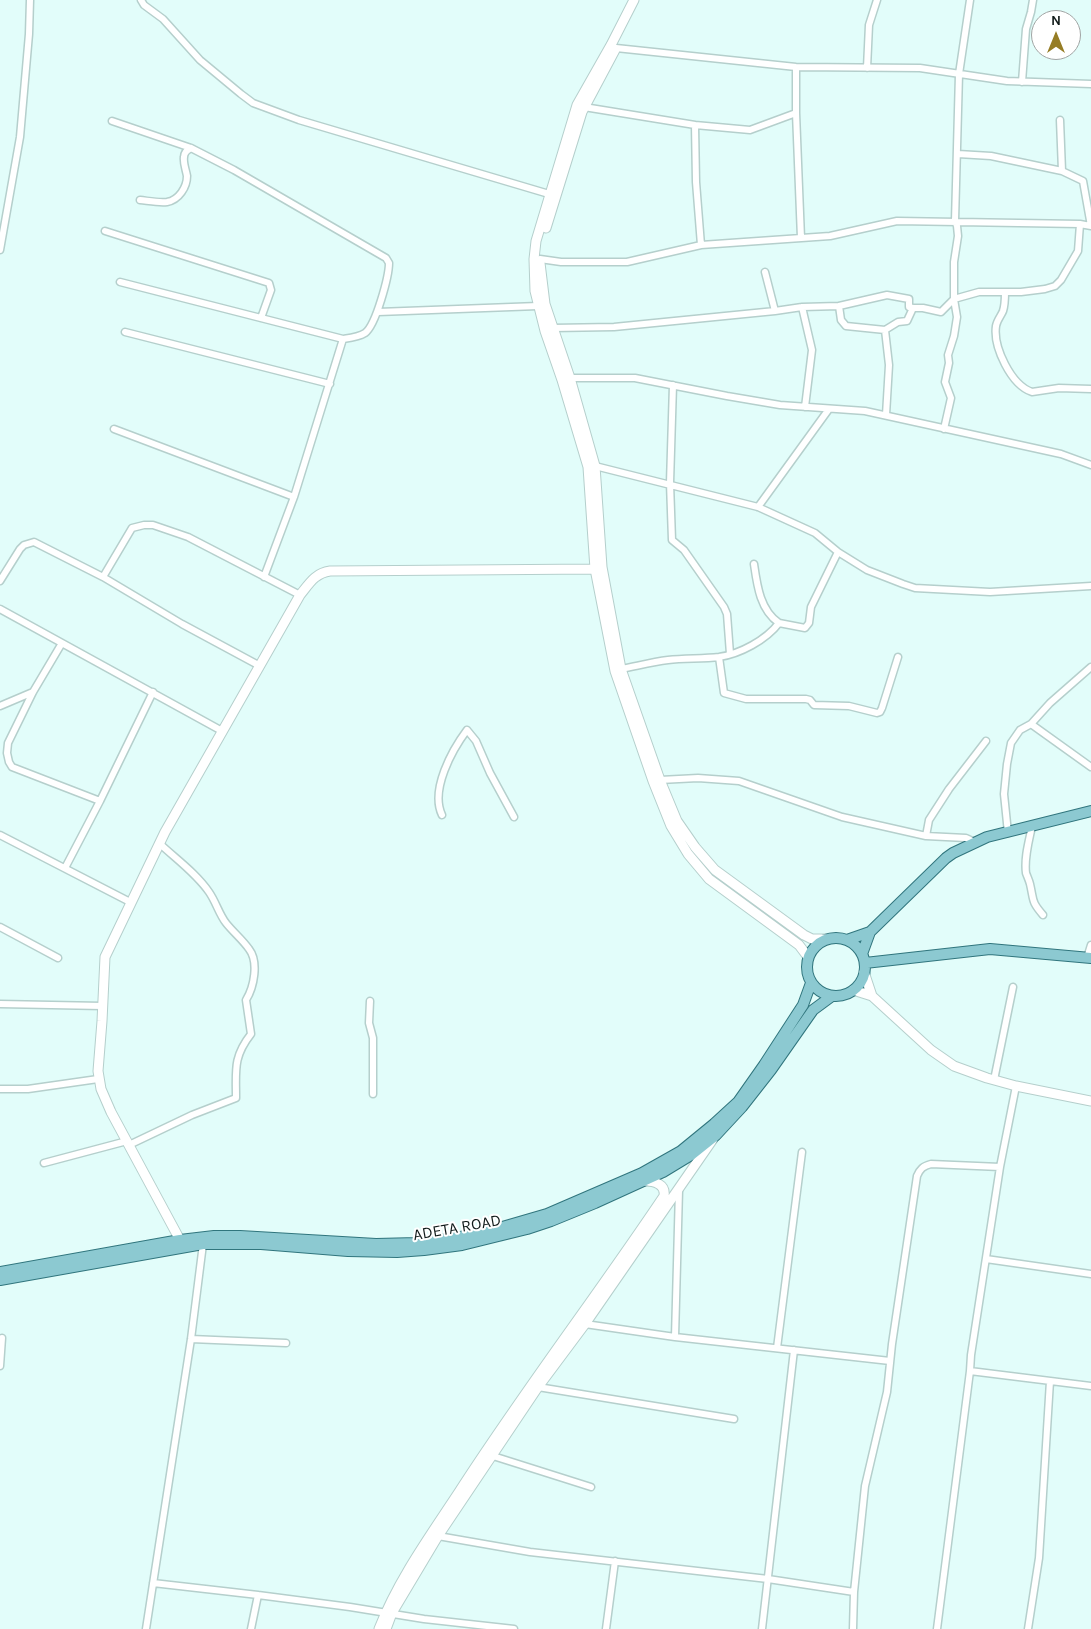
<!DOCTYPE html>
<style>
body{margin:0}
#map{position:relative;width:1091px;height:1629px;overflow:hidden;background:#e2fdfa;font-family:Karla,sans-serif}
canvas{display:block}
.north{position:absolute;left:1031px;top:10px;width:50px;height:50px;box-sizing:border-box;background:#fff;border:1px solid #a0a4a3;border-radius:50%;rotate:0deg;font-size:14px;font-weight:700;line-height:20px;text-align:center;color:#111b1a}
.north::after{content:'';display:block;margin:auto;width:18px;height:22px;background:#967d25;clip-path:polygon(50% 0,100% 100%,50% 72%,0 100%)}
</style>
<div id="map">
<canvas width="1091" height="1629"></canvas>
<div class="north">N</div>
</div>
<script>
const context = document.querySelector('canvas').getContext('2d');
context.lineJoin = 'round';
function strokePath(path, color, width, dash) {
  context.strokeStyle = color;
  context.lineWidth = width;
  context.lineCap = dash ? 'butt' : 'round';
  context.setLineDash(dash || []);
  context.stroke(path);
}
function label(font, color, halo, rows, align = 'center') {
  context.font = font + ' Karla,sans-serif';
  context.lineWidth = 4;
  context.setLineDash([]);
  context.textBaseline = 'middle';
  context.strokeStyle = halo;
  context.fillStyle = color;
  for (const [text, x, y, turn = 0] of rows) {
    context.save();
    context.translate(x, y);
    context.rotate((+turn || 0) * Math.PI / 180);
    context.textAlign = isNaN(turn) ? turn : align;
    if (halo) context.strokeText(text, 0, 0);
    context.fillText(text, 0, 0);
    context.restore();
  }
}
const street = new Path2D(`
 M 141,0 L 144,5 L 163,19 L 200,60 L 241,94 L 253,103 L 299,120 L 549,194
 M 616,48 L 796,67 L 920,68 L 1007,81 L 1091,84
 M 796,67 L 796,113 L 801,238
 M 867,68 L 869,25 L 877,0
 M 1022,82 L 1026,29 L 1031,12 L 1033,0
 M 584,107 L 695,125 L 696,182 L 701,245
 M 1060,120 L 1062,171 L 1083,181 L 1091,226
 M 112,121 L 191,148 L 234,170 L 386,258 L 389,263 C 389,276 376,325 365,333 C 359,337 350,338 343,339 L 120,282
 M 695,125 L 750,130 L 796,113
 M 958,154 L 991,156 L 1062,171
 M 140,200 C 149,201 159,203 167,202 C 179,200 187,187 187,176 C 186,170 183,163 184,157 C 184,152 187,150 191,148
 M 105,231 L 269,283 L 271,290 L 261,318
 M 0,250 L 20,137 L 29,34 L 30,0
 M 540,259 L 561,262 L 627,262 L 701,245 L 830,236 L 897,221 L 1080,224 L 1091,226
 M 765,272 L 775,311
 M 1005,292 C 1005,298 1005,305 1003,311 C 1001,316 997,320 996,326 C 993,347 1011,385 1032,392 L 1059,388 L 1091,389
 M 839,306 L 887,295 L 909,299 L 909,307 L 913,308
 M 802,307 L 812,350 L 805,407
 M 378,312 L 538,306
 M 552,328 L 614,327 L 775,311 L 802,307 L 839,306 L 841,320 L 846,326 L 885,330 L 898,322 L 907,321 L 913,308 L 923,308 L 941,312 L 954,299 L 979,292 L 1021,292 L 1045,289 L 1055,286 L 1061,280 L 1078,251 L 1080,224
 M 885,330 L 889,365 L 886,415
 M 125,332 L 330,384
 M 570,378 L 635,378 L 727,396 L 780,405 L 865,411 L 1061,454 L 1091,465
 M 673,385 L 670,483 L 672,540 L 684,550 L 724,607 L 727,614 L 730,654
 M 114,429 L 294,497
 M 944,429 L 951,398 L 945,382 L 949,363 L 948,355 L 954,336 L 957,317 L 954,299 L 954,262 L 958,236 L 957,226 L 955,221 L 959,74 L 970,0
 M 595,466 L 758,507 L 815,533 L 838,552 L 867,570 L 903,584 L 915,588 L 990,592 L 1091,586
 M 758,507 L 829,409
 M 754,564 C 757,585 760,610 779,623
 M 103,577 L 132,528 L 144,525 L 153,525 L 188,537 L 300,595
 M 264,577 L 294,497 L 343,339
 M 0,581 L 20,549 L 24,545 L 34,542 L 103,577 L 182,624 L 260,666
 M 0,609 L 222,731
 M 62,643 L 33,692 L 8,743 L 7,753 L 9,762 L 12,767 L 100,801
 M 719,657 L 724,693 L 746,699 L 806,699 L 810,700 L 814,705 L 849,706 L 877,713 L 880,712 L 882,708 L 898,657
 M 621,669 C 637,666 652,662 668,660 C 685,658 702,659 719,657 C 740,654 766,640 779,623 L 805,628 L 809,623 L 811,607 L 838,552
 M 0,706 L 33,692
 M 1031,724 L 1091,767
 M 660,780 L 698,778 L 739,781 L 842,817 L 926,836 L 966,838 L 977,843
 M 442,815 C 430,790 452,750 467,730 L 476,741 L 490,773 L 514,817
 M 1032,826 C 1029,841 1024,857 1026,873 C 1027,876 1029,880 1030,884 C 1034,901 1031,901 1043,915
 M 1008,833 L 1004,794 L 1007,764 L 1011,743 L 1020,730 L 1031,724 L 1050,703 L 1091,667
 M 0,835 L 130,902
 M 926,836 L 929,820 L 949,789 L 986,741
 M 65,868 L 100,801 L 153,692
 M 0,927 L 58,958
 M 1087,958 L 1091,945
 M 370,1001 L 369,1023 L 373,1038 L 373,1094
 M 0,1004 L 103,1006
 M 994,1080 L 1013,987
 M 0,1089 L 28,1089 L 98,1079
 M 129,1145 L 192,1115 L 236,1098 C 236,1070 233,1057 251,1034 L 246,1000 C 254,987 259,962 249,949 C 242,939 233,932 226,923 C 219,914 216,902 209,892 C 196,873 176,859 159,843
 M 44,1163 L 127,1141
 M 986,1259 L 1091,1274
 M 585,1324 L 675,1337 L 890,1361
 M 675,1337 L 679,1190
 M 191,1339 L 286,1343
 M 777,1348 L 802,1152
 M 0,1366 L 2,1338
 M 970,1371 L 1091,1386
 M 538,1387 L 734,1419
 M 493,1456 L 591,1487
 M 438,1536 L 530,1552 L 768,1579 L 854,1592
 M 153,1583 L 258,1595 L 350,1607 L 424,1619 L 514,1629
 M 146,1629 L 191,1339 L 203,1244
 M 251,1629 L 258,1595
 M 606,1629 L 615,1561
 M 762,1629 L 794,1350
 M 853,1629 L 854,1592 L 865,1486 L 887,1392 L 892,1344 L 917,1176 C 920,1169 923,1166 931,1164 L 1000,1167
 M 937,1629 L 970,1371 L 971,1355 L 1000,1167 L 1016,1086
 M 1028,1629 L 1039,1558 L 1050,1381`);
const secondary = new Path2D(`
 M 634,0 L 611,45 L 577,105 L 536,241 L 534,259 L 535,291 L 545,331 L 562,380 L 588,467 L 595,569 L 615,671 L 653,781 L 671,826 L 688,854 L 709,879 L 799,945 L 808,957
 M 546,228 L 582,112 L 615,50
 M 540,263 L 545,304 L 570,378 L 595,466 L 602,567 L 621,669 L 660,780 L 677,821 L 695,847 L 715,870 L 804,935 L 812,939 L 825,939
 M 864,972 L 872,996
 M 853,990 L 872,996 L 931,1050 L 954,1066 L 987,1078 L 1016,1086 L 1091,1101
 M 180,1240 L 111,1112 L 101,1089 L 98,1071 L 102,1021 L 105,957 L 165,832 L 300,595 C 309,584 315,573 330,571 L 595,569
 M 379,1629 C 398,1580 430,1536 459,1492 C 524,1391 597,1296 664,1196 C 666,1184 654,1181 645,1181
 M 386,1629 L 392,1613 L 438,1536 L 538,1387 L 585,1324 L 713,1139`);
const primary = new Path2D(`
 M807 967a29 29 0 1 1 58 0a29 29 0 1 1-58 0Z
 M 847,940 L 870,932
 M 862,954 L 870,932 L 946,858 L 953,853 L 987,837 L 1091,811
 M 865,963 L 990,949 L 1091,958
 M 0,1272 L 180,1240 L 214,1236 L 240,1236 L 376,1244 L 417,1243 L 455,1238 L 492,1230 L 547,1214 L 642,1173 L 681,1151 L 714,1124 L 738,1102 L 764,1065 L 803,1005 L 811,983
 M 0,1280 L 203,1244 L 261,1244 L 348,1251 L 397,1252 L 424,1250 L 462,1245 L 527,1229 L 551,1221 L 595,1203 L 663,1172 L 691,1155 L 716,1135 L 742,1107 L 771,1070 L 813,1010 L 832,996`);
strokePath(street, '#b5cfcc', 9);
strokePath(secondary, '#b5cfcc', 11);
strokePath(primary, '#30757d', 12);
strokePath(street, '#fff', 6);
strokePath(secondary, '#fff', 9);
strokePath(primary, '#8cc9d1', 10);
label('16px', '#111b1a', '#fff', [
 ["ADETA ROAD",457,1228,-10]
]);
</script>
